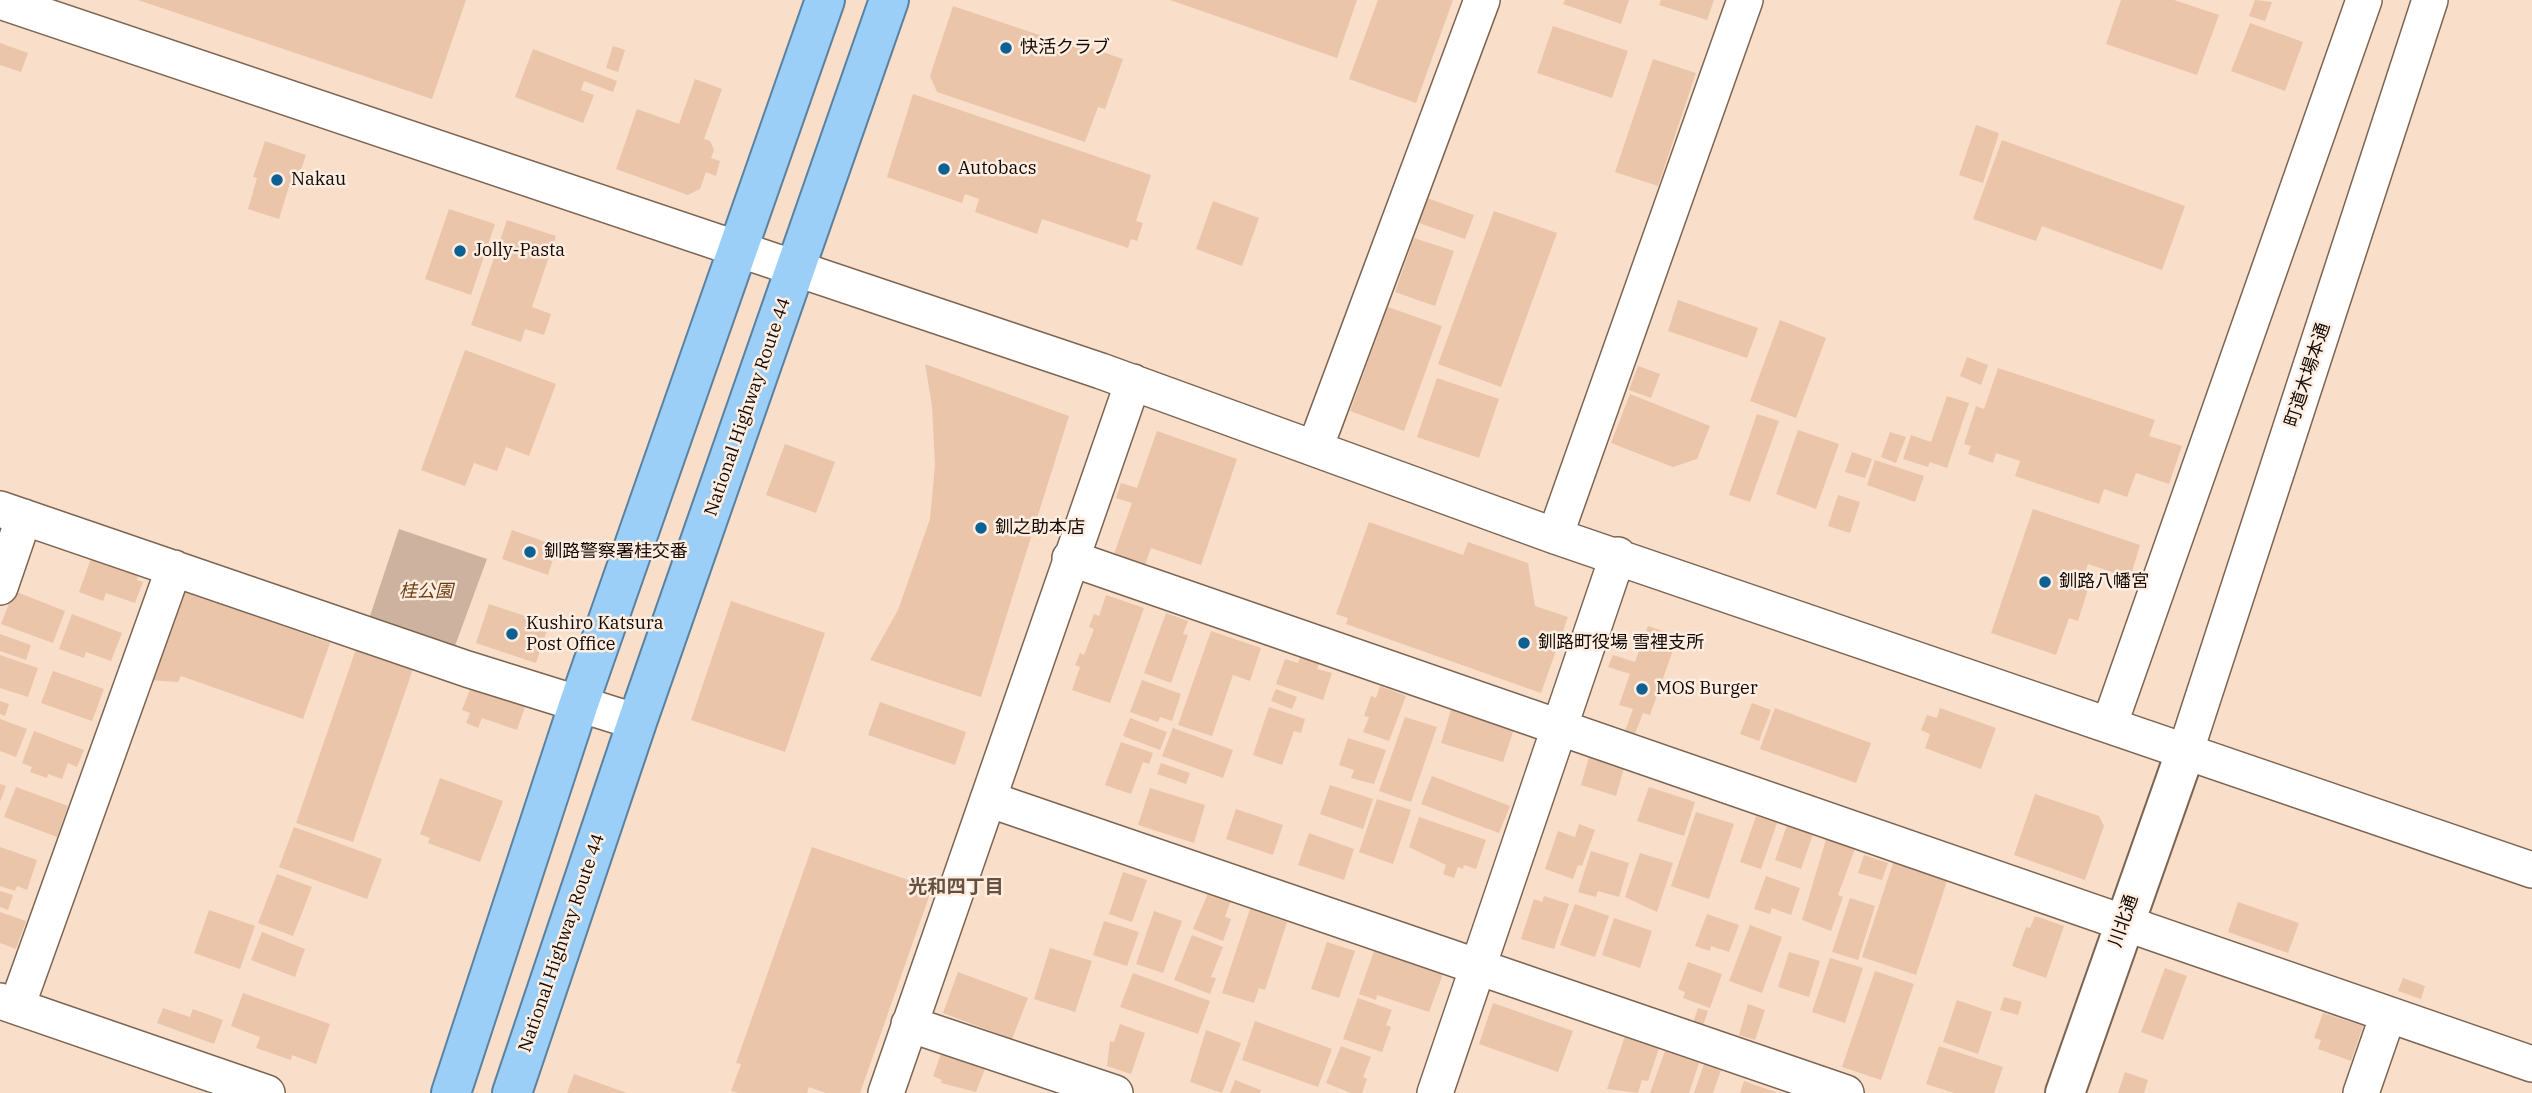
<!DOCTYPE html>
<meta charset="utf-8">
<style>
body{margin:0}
canvas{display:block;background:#f9dec9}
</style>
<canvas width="2532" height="1093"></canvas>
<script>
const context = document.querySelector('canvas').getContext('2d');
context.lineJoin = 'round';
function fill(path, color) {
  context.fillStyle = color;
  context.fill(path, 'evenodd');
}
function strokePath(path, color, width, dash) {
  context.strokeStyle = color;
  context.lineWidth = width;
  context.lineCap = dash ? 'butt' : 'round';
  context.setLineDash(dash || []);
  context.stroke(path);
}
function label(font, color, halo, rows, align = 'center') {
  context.font = font + ' "IBM Plex Serif","Noto Sans JP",serif';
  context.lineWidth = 5;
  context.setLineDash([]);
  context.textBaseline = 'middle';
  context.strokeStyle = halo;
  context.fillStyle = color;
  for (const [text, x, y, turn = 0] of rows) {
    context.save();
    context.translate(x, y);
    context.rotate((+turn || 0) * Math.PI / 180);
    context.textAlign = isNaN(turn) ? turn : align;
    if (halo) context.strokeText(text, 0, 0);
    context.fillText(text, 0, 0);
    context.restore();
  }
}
fill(new Path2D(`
 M 399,529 L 487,559 L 452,654 L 367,625 Z`), '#cdb39f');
fill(new Path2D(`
 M 138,0 L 466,0 L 432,99 Z
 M 1170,0 L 1357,0 L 1337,58 Z
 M 1378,0 L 1453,0 L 1416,103 L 1349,79 Z
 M 1565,0 L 1629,0 L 1621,24 L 1563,4 Z
 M 1661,0 L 1714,0 L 1707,20 L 1659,5 Z
 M 2121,0 L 2174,0 L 2219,15 L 2197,75 L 2106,44 Z
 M 2255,0 L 2272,2 L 2265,21 L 2249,16 Z
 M 953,6 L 1087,51 L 1088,47 L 1123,59 L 1105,109 L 1098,107 L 1085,142 L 937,92 L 930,76 Z
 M 2250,23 L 2303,42 L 2285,91 L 2231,71 Z
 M 1553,26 L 1628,51 L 1612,98 L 1537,73 Z
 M 0,43 L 28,53 L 21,72 L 0,65 Z
 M 613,46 L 625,50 L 618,72 L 606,68 Z
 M 533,49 L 617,81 L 613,92 L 584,81 L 581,90 L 594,95 L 583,123 L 515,97 Z
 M 1653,59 L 1696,73 L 1658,186 L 1615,172 Z
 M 695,79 L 722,89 L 704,139 L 710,141 L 714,150 L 711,158 L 720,161 L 716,176 L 706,172 L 700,189 L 688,195 L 616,169 L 637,109 L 679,124 Z
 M 913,94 L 1151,175 L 1136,221 L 1143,223 L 1137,241 L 1131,239 L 1128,248 L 1042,219 L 1037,234 L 975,212 L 979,199 L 965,194 L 962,203 L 887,177 Z
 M 1976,125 L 1999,133 L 1983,183 L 1959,175 Z
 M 2002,140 L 2185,206 L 2162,270 L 2042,226 L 2036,241 L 1973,219 Z
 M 265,141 L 306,155 L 296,185 L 290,183 L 279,219 L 248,209 L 257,178 L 253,177 Z
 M 1427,198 L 1474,215 L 1465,239 L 1419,223 Z
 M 1213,201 L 1259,218 L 1242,266 L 1196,249 Z
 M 449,209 L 495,224 L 471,295 L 425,279 Z
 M 1494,211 L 1557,233 L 1501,387 L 1438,364 Z
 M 507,220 L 556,236 L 532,307 L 551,314 L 544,335 L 525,329 L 521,342 L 471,325 Z
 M 1414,238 L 1454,251 L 1435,306 L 1395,292 Z
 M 1678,300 L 1758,328 L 1747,358 L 1668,331 Z
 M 1388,307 L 1442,326 L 1404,431 L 1350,411 Z
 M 1780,320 L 1826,338 L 1796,418 L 1750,401 Z
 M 465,350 L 556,384 L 529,456 L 506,447 L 497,471 L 474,463 L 465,486 L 421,470 Z
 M 1967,357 L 1988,365 L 1981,385 L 1960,376 Z
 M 925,364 L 1069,416 L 981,697 L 870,660 L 898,610 L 930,519 L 935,465 L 932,406 Z
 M 1638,366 L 1660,374 L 1651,398 L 1629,390 Z
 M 1998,368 L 2155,420 L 2149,436 L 2182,446 L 2169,484 L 2136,473 L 2127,497 L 2104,489 L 2099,504 L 2015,476 L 2020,461 L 1996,453 L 1993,463 L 1968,454 L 1971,446 L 1964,444 L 1976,406 L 1984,409 Z
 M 1437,378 L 1499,399 L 1479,458 L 1417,437 Z
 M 1630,394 L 1710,426 L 1697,459 L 1673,467 L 1611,443 Z
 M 1947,396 L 1969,403 L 1947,468 L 1930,462 L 1928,467 L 1903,459 L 1911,435 L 1931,442 Z
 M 1757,414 L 1779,421 L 1750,502 L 1729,495 Z
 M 1798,430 L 1839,444 L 1816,509 L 1776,494 Z
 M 1157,431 L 1237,459 L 1201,565 L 1151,548 L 1145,565 L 1114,554 L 1132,503 L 1116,498 L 1121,483 L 1137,488 Z
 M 1890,432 L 1906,437 L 1896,463 L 1881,457 Z
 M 785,444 L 835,462 L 816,513 L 766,495 Z
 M 1852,452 L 1872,459 L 1865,478 L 1845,472 Z
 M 1875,460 L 1924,476 L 1915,502 L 1867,485 Z
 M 1838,495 L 1860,502 L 1850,533 L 1828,526 Z
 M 2033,509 L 2140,545 L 2130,578 L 2088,564 L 2080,587 L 2088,589 L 2078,621 L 2069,618 L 2056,655 L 1991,633 Z
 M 1369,522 L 1463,555 L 1468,542 L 1528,563 L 1535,606 L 1568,617 L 1541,693 L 1346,624 L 1348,618 L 1336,614 Z
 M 512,530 L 557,546 L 548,575 L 502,559 Z
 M 93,553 L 140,570 L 137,580 L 143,582 L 135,603 L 106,593 L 103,601 L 79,592 Z
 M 181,590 L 330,643 L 303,719 L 181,676 L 178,682 L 149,680 Z
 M 14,591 L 65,611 L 53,643 L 1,624 Z
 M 1106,595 L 1144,608 L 1110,703 L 1072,690 L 1080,667 L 1075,665 L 1080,653 L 1084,655 L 1094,629 L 1089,627 L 1094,614 L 1099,616 Z
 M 731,601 L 825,633 L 785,752 L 691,720 Z
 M 489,604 L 549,624 L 536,663 L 476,643 Z
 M 1166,613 L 1188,621 L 1183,634 L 1188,635 L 1171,683 L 1144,673 Z
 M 72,614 L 122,633 L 111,661 L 86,652 L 84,658 L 59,649 Z
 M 1648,626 L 1678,636 L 1650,715 L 1643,713 L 1635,734 L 1625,731 L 1633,709 L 1619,705 L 1630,674 L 1608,667 L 1613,655 L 1635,662 Z
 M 1211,631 L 1261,648 L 1250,681 L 1233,675 L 1212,736 L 1178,725 Z
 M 0,634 L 31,645 L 26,660 L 0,651 Z
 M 356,649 L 413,669 L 353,842 L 296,823 Z
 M 0,655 L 38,668 L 28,697 L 0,688 Z
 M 1300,657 L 1319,664 L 1317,669 L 1332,673 L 1323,700 L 1276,684 L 1285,659 L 1298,663 Z
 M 53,671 L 104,689 L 92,721 L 41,703 Z
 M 1142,680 L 1181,694 L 1172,721 L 1160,717 L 1158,722 L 1130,712 Z
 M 472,684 L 526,704 L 517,730 L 482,718 L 478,728 L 466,723 L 470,713 L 462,710 Z
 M 1380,686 L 1406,696 L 1389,741 L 1363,732 L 1369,717 L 1364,716 L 1371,696 L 1376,698 Z
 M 1276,689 L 1297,697 L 1292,709 L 1271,701 Z
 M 0,701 L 9,704 L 5,716 L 0,714 Z
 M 880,702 L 966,732 L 955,765 L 868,735 Z
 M 1752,703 L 1771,710 L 1759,741 L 1740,734 Z
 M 1269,707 L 1305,719 L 1301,733 L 1294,731 L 1282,765 L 1253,755 Z
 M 1775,708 L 1871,743 L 1856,783 L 1760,749 Z
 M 1940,708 L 1996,728 L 1981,769 L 1925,748 L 1930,734 L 1921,730 L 1927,715 L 1937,718 Z
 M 1451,710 L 1514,729 L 1503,762 L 1441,743 Z
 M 1405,717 L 1437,727 L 1411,802 L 1379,791 Z
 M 1130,718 L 1167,732 L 1160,750 L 1123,736 Z
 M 0,719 L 27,729 L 16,757 L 0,751 Z
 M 1173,728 L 1233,750 L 1223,778 L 1162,756 Z
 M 34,731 L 84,750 L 77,767 L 68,763 L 62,779 L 48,774 L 47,778 L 30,772 L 32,767 L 22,763 Z
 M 1348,738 L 1386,750 L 1374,784 L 1351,778 L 1354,770 L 1339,765 Z
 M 1121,742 L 1153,753 L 1149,764 L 1143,762 L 1131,794 L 1105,785 Z
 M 1589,757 L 1624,768 L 1616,796 L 1581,785 Z
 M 1161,763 L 1190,773 L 1186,784 L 1157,774 Z
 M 1432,776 L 1510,806 L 1499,833 L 1421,804 Z
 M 440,778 L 503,801 L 480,862 L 428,843 L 430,838 L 420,834 Z
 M 0,784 L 6,786 L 0,802 Z
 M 1330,785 L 1373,799 L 1363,829 L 1320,814 Z
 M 16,787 L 68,806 L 57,837 L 4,817 Z
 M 1649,787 L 1695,802 L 1684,836 L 1637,821 Z
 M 1150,788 L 1205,805 L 1194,843 L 1138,825 Z
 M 2035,794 L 2099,816 L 2104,826 L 2085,880 L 2014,855 Z
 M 1377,799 L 1411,810 L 1393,864 L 1359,852 Z
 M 1236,809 L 1283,825 L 1273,855 L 1226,839 Z
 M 1696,812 L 1734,824 L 1709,899 L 1671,886 Z
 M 1756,816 L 1777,823 L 1761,869 L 1740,862 Z
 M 1419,817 L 1486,840 L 1476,869 L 1464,865 L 1463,869 L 1458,867 L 1454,878 L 1443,874 L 1446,865 L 1409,847 Z
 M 1579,824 L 1595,830 L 1582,866 L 1578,865 L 1573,879 L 1545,869 L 1558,831 L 1575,837 Z
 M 1787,825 L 1813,834 L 1801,869 L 1775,860 Z
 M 294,827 L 382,859 L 367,899 L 279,867 Z
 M 1309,833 L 1354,849 L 1344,880 L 1298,865 Z
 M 1827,836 L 1856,846 L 1838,895 L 1843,897 L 1831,931 L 1802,920 Z
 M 0,847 L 37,860 L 27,890 L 17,886 L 15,891 L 0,886 Z
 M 812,847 L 932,888 L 860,1093 L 826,1093 L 809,1087 L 807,1093 L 738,1093 L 731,1091 L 741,1064 L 736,1063 Z
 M 1591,851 L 1629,863 L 1619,897 L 1598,891 L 1596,897 L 1578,892 Z
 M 1640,853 L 1673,863 L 1657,912 L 1625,897 Z
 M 1864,855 L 1888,863 L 1882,880 L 1858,873 Z
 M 1894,860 L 1948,878 L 1916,975 L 1862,957 Z
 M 1123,872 L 1147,880 L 1132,922 L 1109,914 Z
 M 277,874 L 312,887 L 293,936 L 258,923 Z
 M 1766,876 L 1800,888 L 1791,915 L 1772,908 L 1770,914 L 1754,909 Z
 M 0,891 L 13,895 L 8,910 L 0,907 Z
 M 1209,891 L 1231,900 L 1225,917 L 1231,919 L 1223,941 L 1193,929 Z
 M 1544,896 L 1569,904 L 1554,949 L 1521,939 L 1534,899 L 1542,902 Z
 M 1850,898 L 1875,906 L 1858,960 L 1832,952 Z
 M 2238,902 L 2299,923 L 2288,953 L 2228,932 Z
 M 1575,904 L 1609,916 L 1595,957 L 1560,945 Z
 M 1250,909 L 1287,922 L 1265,990 L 1259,988 L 1254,1003 L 1222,993 Z
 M 209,910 L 255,926 L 240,969 L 194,953 Z
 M 1154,911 L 1182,921 L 1163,973 L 1136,964 Z
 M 0,912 L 26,921 L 16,949 L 0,943 Z
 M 1707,914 L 1739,925 L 1729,952 L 1711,946 L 1710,951 L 1695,946 Z
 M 2035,916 L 2064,926 L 2046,978 L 2012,966 L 2026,927 L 2030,928 Z
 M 1614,918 L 1652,931 L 1640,968 L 1602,955 Z
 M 1104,921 L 1139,932 L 1127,966 L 1093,955 Z
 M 1750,925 L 1782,937 L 1762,993 L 1729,981 Z
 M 262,932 L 305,949 L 295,977 L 251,960 Z
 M 1192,935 L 1223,947 L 1211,977 L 1216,978 L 1210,994 L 1174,980 Z
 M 1327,942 L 1355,951 L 1339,998 L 1311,989 Z
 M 1050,948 L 1092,961 L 1075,1012 L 1034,999 Z
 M 1374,951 L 1443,974 L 1429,1012 L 1377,995 L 1376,1000 L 1359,994 Z
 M 1789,952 L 1820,961 L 1809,997 L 1778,987 Z
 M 1830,958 L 1863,968 L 1845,1023 L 1812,1012 Z
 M 1688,962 L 1722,974 L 1710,1008 L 1683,998 L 1685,992 L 1678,989 Z
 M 2165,968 L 2187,976 L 2163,1040 L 2141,1032 Z
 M 1875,971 L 1914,984 L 1881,1080 L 1842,1067 Z
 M 958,972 L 1028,998 L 1012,1039 L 943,1013 Z
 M 1133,973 L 1210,1001 L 1198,1034 L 1120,1007 Z
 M 2403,978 L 2425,986 L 2421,999 L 2398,991 Z
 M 243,993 L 330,1024 L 316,1064 L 292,1055 L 291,1060 L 256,1048 L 260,1037 L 231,1026 Z
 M 2004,997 L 2022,1002 L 2018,1015 L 2000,1010 Z
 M 1358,998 L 1392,1010 L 1386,1025 L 1391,1027 L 1382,1052 L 1343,1039 Z
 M 1957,1000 L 1992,1012 L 1978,1054 L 1943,1042 Z
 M 1493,1003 L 1573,1031 L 1558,1072 L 1479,1044 Z
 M 1748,1004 L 1765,1010 L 1755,1040 L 1739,1035 Z
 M 163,1008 L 190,1017 L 193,1009 L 223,1020 L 214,1044 L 157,1023 Z
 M 1698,1008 L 1708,1011 L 1703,1026 L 1693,1023 Z
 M 2323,1013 L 2363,1026 L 2351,1061 L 2318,1049 L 2321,1040 L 2314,1038 Z
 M 1255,1021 L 1332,1049 L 1318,1087 L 1242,1060 Z
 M 1120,1024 L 1145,1033 L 1131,1074 L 1107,1066 L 1110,1041 L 1114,1042 Z
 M 1206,1030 L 1241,1043 L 1222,1093 L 1190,1082 Z
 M 1625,1036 L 1659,1048 L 1648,1081 L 1642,1080 L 1638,1093 L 1607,1089 Z
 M 1341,1046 L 1371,1057 L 1363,1077 L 1367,1079 L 1362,1093 L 1351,1093 L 1326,1083 Z
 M 1939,1046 L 2003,1067 L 1994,1093 L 1954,1093 L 1926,1084 Z
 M 943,1048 L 987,1064 L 976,1092 L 941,1083 L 942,1080 L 933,1076 Z
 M 1665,1051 L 1699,1063 L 1689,1093 L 1650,1093 Z
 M 1704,1064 L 1721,1070 L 1713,1093 L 1694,1093 Z
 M 2125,1072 L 2148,1080 L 2144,1093 L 2118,1093 Z
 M 574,1074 L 627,1093 L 567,1093 Z
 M 1235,1080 L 1261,1090 L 1260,1093 L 1230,1093 Z
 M 1744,1081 L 1778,1093 L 1740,1093 Z`), '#eac5a9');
const minor = new Path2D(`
 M 0,1 L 1101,371 L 1555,536 L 2532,870
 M 1315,448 L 1482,0
 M 0,509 L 467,669 L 637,722
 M 1555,536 L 1745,0
 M 1070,558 L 2532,1064
 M 0,587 L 24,517
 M 2110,723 L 2364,0
 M 2186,750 L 2430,0
 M 988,799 L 1846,1093
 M 0,1001 L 267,1093
 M 17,1006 L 174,568
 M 909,1024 L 1115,1093
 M 886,1093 L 1133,382
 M 1435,1093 L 1618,555
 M 2361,1093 L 2388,1015`);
const tertiary = new Path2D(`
 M 2065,1093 L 2186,750`);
const trunk = new Path2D(`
 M 451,1093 L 579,703 L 825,0
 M 512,1093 L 637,722 L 889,0`);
strokePath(minor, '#7d6553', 38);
strokePath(tertiary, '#7d6553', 42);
strokePath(trunk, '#5b82a1', 42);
strokePath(minor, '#fff', 35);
strokePath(tertiary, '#fff', 38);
strokePath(trunk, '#9bcff7', 38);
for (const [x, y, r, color] of [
 [1006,48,7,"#0e6193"],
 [944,169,7,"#0e6193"],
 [277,180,7,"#0e6193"],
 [460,251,7,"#0e6193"],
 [981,528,7,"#0e6193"],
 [530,552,7,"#0e6193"],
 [2045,582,7,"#0e6193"],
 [512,634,7,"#0e6193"],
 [1524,643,7,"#0e6193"],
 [1642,689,7,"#0e6193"]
]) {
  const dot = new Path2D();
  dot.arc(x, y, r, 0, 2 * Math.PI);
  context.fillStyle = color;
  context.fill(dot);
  strokePath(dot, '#feede1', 2.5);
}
label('18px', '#120904', '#feede1', [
 ["快活クラブ",1020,48],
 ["Autobacs",958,169],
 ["Nakau",291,180],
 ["Jolly-Pasta",474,251],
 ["釧之助本店",995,528],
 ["釧路警察署桂交番",544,552],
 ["釧路八幡宮",2059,582],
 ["Kushiro Katsura",526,624],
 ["Post Office",526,645],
 ["釧路町役場 雪裡支所",1538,643],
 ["MOS Burger",1656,689]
], 'left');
label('18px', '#120904', '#feede1', [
 ["町道木場本通",2308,375,-72],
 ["National Highway Route 44",748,407,-71],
 ["川北通",2124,921,-71],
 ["National Highway Route 44",562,943,-71]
]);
label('italic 18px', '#6c3d10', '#feede1', [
 ["桂公園",426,592]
]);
label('bold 19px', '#66503e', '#feede1', [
 ["光和四丁目",956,888]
]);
</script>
